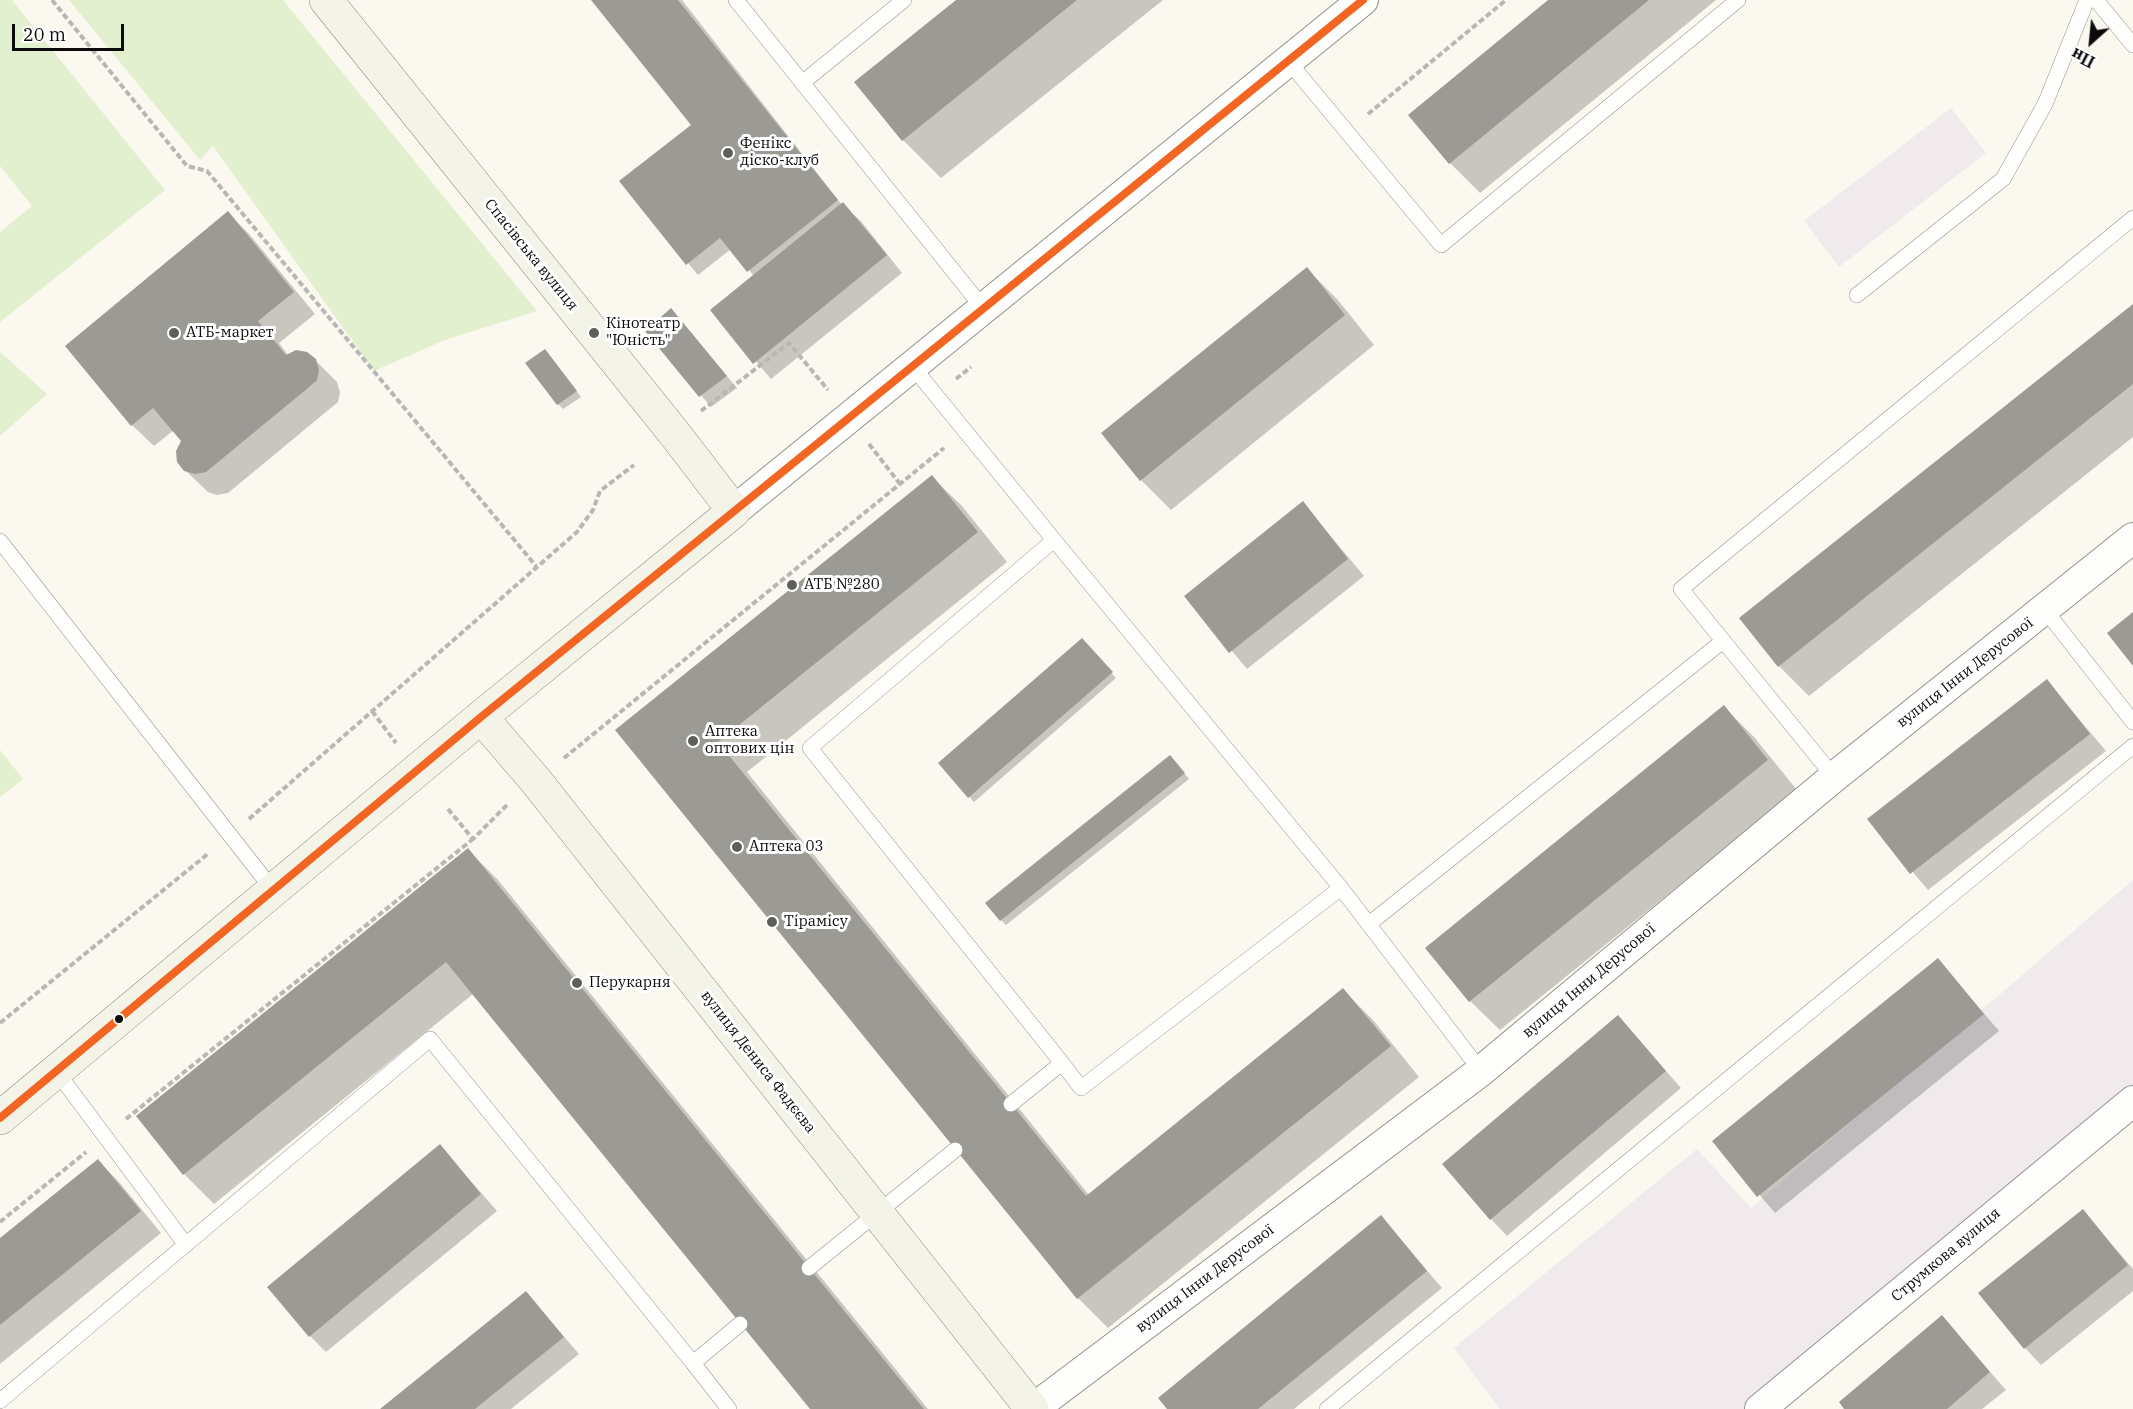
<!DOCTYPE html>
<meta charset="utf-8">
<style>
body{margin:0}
#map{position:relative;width:2133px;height:1409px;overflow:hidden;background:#faf8ef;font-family:"IBM Plex Serif",serif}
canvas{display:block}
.north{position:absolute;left:2061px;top:12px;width:60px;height:60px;-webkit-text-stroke:4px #fff;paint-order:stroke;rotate:207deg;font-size:16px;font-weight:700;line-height:24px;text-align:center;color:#0b0b0b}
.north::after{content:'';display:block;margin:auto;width:21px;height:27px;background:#0b0b0b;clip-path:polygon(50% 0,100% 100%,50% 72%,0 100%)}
.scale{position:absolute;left:12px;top:24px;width:112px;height:27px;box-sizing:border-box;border:3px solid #0b0b0b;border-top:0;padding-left:8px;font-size:18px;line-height:21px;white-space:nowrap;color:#0b0b0b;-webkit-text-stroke:4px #fff;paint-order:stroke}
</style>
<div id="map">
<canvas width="2133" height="1409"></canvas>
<div class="north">Пн</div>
<div class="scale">20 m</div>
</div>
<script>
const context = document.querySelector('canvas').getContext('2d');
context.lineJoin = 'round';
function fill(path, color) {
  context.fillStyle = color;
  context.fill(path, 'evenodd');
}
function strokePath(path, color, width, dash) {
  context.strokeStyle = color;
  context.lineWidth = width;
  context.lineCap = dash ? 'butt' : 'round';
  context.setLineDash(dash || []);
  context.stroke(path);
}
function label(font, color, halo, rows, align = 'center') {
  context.font = font + ' "IBM Plex Serif",serif';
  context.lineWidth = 6;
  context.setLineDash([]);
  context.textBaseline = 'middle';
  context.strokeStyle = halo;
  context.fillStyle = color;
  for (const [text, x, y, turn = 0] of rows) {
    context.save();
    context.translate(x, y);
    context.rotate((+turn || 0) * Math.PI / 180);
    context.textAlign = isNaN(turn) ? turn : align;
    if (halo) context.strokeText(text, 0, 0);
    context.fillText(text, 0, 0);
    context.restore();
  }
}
fill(new Path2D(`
 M 1951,108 L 1986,153 L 1839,267 L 1804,221 Z
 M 2133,880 L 2133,1101 L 1760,1409 L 1500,1409 L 1454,1348 L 1697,1149 L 1751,1208 Z`), '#f1eaed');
fill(new Path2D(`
 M 0,0 L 12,0 L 165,190 L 0,322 L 0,232 L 32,206 L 0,166 Z
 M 69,0 L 283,0 L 537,311 L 445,340 L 374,371 L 213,146 L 200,160 Z
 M 0,352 L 47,394 L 0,436 Z
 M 0,750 L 23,779 L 0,797 Z`), '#e2f0cf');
fill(new Path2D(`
 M 593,0 L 682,0 L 842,205 L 860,220 L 902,273 L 771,379 L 712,310 L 754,276 L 731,249 L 698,275 L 621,182 L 693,125 Z
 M 958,0 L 1163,0 L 941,178 L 903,140 Z
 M 1551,0 L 1716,0 L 1480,193 L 1450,163 Z
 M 228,213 L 250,235 L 315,314 L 279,343 L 288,355 L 315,360 L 337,382 L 340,392 L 338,402 L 228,493 L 217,495 L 208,492 L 185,470 L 183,440 L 174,430 L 154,446 L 132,425 Z
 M 1307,269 L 1337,299 L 1374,345 L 1171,510 L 1141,480 Z
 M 2133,306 L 2133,437 L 1809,696 L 1779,666 Z
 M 671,310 L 737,388 L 711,407 L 647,331 Z
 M 550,356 L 581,397 L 563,409 L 558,404 Z
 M 932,477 L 962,506 L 1007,562 L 747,772 L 1089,1195 L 1343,990 L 1373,1020 L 1419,1077 L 1108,1328 L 1078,1298 L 617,730 Z
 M 1303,503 L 1364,576 L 1247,669 L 1186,596 Z
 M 1087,645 L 1116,678 L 974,802 L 940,764 Z
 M 2047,681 L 2106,751 L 1928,890 L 1869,820 Z
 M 1724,707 L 1754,737 L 1797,790 L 1500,1030 L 1470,1001 Z
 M 1175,762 L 1189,779 L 1006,925 L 1001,920 Z
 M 468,850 L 498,880 L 928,1409 L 811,1409 L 473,994 L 214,1204 L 184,1174 Z
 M 1938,960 L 1999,1031 L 1775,1213 L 1714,1142 Z
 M 1618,1017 L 1681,1088 L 1507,1236 L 1491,1219 Z
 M 440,1146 L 497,1211 L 326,1352 L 310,1336 Z
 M 98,1161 L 119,1182 L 161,1233 L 0,1364 L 0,1240 Z
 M 2083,1211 L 2133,1269 L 2133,1291 L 2041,1365 L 2025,1348 Z
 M 1381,1217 L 1442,1288 L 1294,1409 L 1169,1409 Z
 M 526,1293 L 579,1354 L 511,1409 L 382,1409 Z
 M 1942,1317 L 2006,1390 L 1982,1409 L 1846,1409 Z`), '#0003');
fill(new Path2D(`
 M 591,0 L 678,0 L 838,200 L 747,272 L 720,238 L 686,265 L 619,181 L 691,125 Z
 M 956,0 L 1077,0 L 902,141 L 854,82 Z
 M 1548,0 L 1649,0 L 1449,164 L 1408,115 Z
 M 843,202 L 887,255 L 753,364 L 710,310 Z
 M 228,211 L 294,292 L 258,321 L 286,355 L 296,350 L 307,352 L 316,359 L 319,370 L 317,380 L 308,388 L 206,472 L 195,474 L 184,471 L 177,462 L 176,451 L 181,441 L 153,408 L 131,426 L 65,346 Z
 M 1307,267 L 1345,315 L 1140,481 L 1101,433 Z
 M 2133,304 L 2133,384 L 1778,667 L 1739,618 Z
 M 671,308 L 727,376 L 699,397 L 645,331 Z
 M 545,349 L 577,391 L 557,405 L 525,363 Z
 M 932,475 L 978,532 L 718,742 L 1086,1196 L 1343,988 L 1391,1046 L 1077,1299 L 615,730 Z
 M 1303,501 L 1348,559 L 1229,653 L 1184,596 Z
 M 2133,612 L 2133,666 L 2107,633 Z
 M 1082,638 L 1113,672 L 968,798 L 938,763 Z
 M 2047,679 L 2090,734 L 1910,874 L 1867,819 Z
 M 1724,705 L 1768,760 L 1469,1002 L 1425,948 Z
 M 1170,755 L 1185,773 L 1000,921 L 985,903 Z
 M 468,848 L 924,1409 L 810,1409 L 446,962 L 183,1175 L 136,1116 Z
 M 1938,958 L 1984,1014 L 1757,1197 L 1712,1141 Z
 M 1618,1015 L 1666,1071 L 1490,1220 L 1442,1164 Z
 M 440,1144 L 481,1194 L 309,1337 L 267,1287 Z
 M 98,1159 L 141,1211 L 0,1325 L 0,1238 Z
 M 2083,1209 L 2128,1265 L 2024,1349 L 1978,1293 Z
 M 1381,1215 L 1427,1271 L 1258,1409 L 1167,1409 L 1158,1398 Z
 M 526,1291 L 564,1337 L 475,1409 L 380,1409 Z
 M 1942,1315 L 1990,1372 L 1947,1409 L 1844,1409 L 1839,1402 Z`), '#9c9a95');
const lane = new Path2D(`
 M 736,0 L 983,308
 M 2096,0 L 2133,45
 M 1288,61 L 1441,245 L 1738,0
 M 802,83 L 904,0
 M 1857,295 L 2003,179 L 2045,104 L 2087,0
 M 912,366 L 1054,540 L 810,748 L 1062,1063
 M 1054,540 L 1341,888
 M 0,541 L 273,890
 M 2045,610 L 2133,722
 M 1834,777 L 1681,589 L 2133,218
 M 1369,924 L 1723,641
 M 57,1072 L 186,1245
 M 1011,1104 L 1062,1063 L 1081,1088 L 1341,888 L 1481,1071
 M 809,1268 L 955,1150
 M 693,1363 L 729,1409
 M 0,1401 L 430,1039 L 693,1363 L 740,1324
 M 1327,1409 L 2133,746`);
const street = new Path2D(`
 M 734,511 L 1363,0
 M 1033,1409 L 1481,1071 L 1834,777 L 2133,538
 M 1760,1409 L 2133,1101`);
const secondary = new Path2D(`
 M 481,717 L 536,781 L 1032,1409
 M 0,1118 L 481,717 L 734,511 L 674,433 L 326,0`);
strokePath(lane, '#93928e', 16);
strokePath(street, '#93928e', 32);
strokePath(secondary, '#898884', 34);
strokePath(new Path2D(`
 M 52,0 L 187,166 L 207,171 L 536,566
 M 1368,114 L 1506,0
 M 956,379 L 971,367
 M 701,411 L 789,343 L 828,390
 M 869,444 L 900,484
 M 372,711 L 396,743
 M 564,758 L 944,448
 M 448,809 L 473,839 L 508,804
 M 249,819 L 577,532 L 593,510 L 600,491 L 634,465
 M 0,1023 L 209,853
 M 126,1119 L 473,839
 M 0,1222 L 86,1152`), '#b7b7b5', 4, [6, 3]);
strokePath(lane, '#fefefd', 15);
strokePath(street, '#fefefd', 30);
strokePath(secondary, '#f4f3e8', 33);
strokePath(new Path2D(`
 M 0,1118 L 481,717 L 1363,0`), '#f26522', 8);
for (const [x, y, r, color] of [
 [728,153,6,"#5f5e5b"],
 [174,333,6,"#5f5e5b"],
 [594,333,6,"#5f5e5b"],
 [792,585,6,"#5f5e5b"],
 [693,741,6,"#5f5e5b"],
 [737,847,6,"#5f5e5b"],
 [772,922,6,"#5f5e5b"],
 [577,983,6,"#5f5e5b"],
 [119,1019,5,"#0b0b0b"]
]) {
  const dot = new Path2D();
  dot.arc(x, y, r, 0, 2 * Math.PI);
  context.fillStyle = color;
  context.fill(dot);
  strokePath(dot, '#fff', 2);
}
label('15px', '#0b0b0b', '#fff', [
 ["Фенікс",740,144],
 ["діско-клуб",740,161],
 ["Кінотеатр",606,324],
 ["\"Юність\"",606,341],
 ["АТБ-маркет",186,333],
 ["АТБ №280",804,585],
 ["Аптека",705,732],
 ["оптових цін",705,749],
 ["Аптека 03",749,847],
 ["Тірамісу",784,922],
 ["Перукарня",589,983]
], 'left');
label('15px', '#0b0b0b', '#fff', [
 ["Спасівська вулиця",531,255,51],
 ["вулиця Інни Дерусової",1965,673,-38],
 ["вулиця Інни Дерусової",1589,981,-40],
 ["вулиця Дениса Фадєєва",758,1062,52],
 ["Струмкова вулиця",1946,1255,-40],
 ["вулиця Інни Дерусової",1205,1279,-37]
]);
</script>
